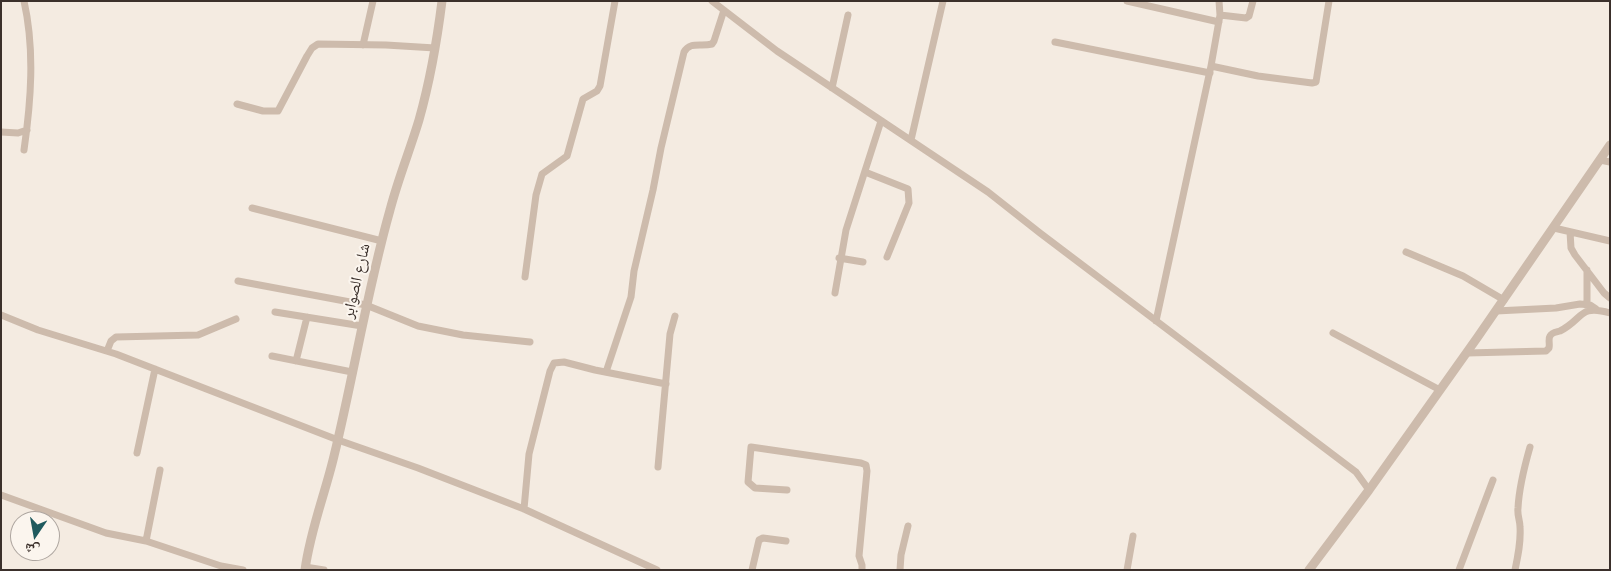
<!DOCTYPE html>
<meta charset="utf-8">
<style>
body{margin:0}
#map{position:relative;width:1611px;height:571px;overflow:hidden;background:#f4ebe1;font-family:"DM Sans","Noto Naskh Arabic",sans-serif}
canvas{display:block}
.frame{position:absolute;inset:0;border:2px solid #3b302b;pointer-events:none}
.north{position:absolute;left:10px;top:511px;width:50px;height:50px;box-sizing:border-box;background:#fbf5ee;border:1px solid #aea6a0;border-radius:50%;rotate:192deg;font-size:14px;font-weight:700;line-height:20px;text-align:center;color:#3b302b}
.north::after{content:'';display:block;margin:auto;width:18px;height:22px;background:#1f5a5e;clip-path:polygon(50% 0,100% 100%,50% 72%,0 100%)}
</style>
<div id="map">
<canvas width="1611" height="571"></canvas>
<div class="frame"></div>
<div class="north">ش</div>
</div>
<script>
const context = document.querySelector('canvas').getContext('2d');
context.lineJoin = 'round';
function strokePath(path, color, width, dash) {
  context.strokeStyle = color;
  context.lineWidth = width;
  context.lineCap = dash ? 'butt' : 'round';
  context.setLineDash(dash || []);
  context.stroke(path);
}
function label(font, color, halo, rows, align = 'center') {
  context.font = font + ' "DM Sans","Noto Naskh Arabic",sans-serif';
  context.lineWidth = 4;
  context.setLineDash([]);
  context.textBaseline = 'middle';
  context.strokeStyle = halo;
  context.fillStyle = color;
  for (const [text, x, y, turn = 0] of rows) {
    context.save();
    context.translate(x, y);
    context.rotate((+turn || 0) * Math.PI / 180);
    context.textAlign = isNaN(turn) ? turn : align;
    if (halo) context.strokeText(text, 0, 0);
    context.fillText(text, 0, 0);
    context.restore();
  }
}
strokePath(new Path2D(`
 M 24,1 C 35,50 31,101 24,150
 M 712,1 L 777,51 L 988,192 L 1040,233 L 1356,472 L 1369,490
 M 1127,1 L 1219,22
 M 1220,15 L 1246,18 L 1249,16 L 1253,1
 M 1055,42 L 1210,73
 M 363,45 L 373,1
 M 1211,66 L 1258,76 L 1312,83 L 1316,82 L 1329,1
 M 832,88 L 848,15
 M 237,104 L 263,111 L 278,111 L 307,56 L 312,48 L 318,44 L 386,45 L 435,48
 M 1,132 L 18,133 L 27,130
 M 911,140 L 943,1
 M 1600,160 L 1610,162
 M 865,172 L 908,189 L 909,203 L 887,257
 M 252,208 L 382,241
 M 1554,228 L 1610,241
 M 1570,232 L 1571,248 L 1575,255 L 1604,293 L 1610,298
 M 1406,252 L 1463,276 L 1504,300
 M 839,258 L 863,262
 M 525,277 L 536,195 L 542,174 L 567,156 L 583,99 L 597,91 L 600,86 L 615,1
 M 238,281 L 366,305 L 418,326 L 463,335 L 530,342
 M 835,293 L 846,230 L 881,121
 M 1587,305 L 1587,270
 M 1496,311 L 1556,308 L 1580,304 L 1590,305 L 1596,309
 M 275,312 L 362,326
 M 1,315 L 38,330 L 116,354 L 338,440 L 418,468 L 524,509 L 657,570
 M 1156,321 L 1211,66 L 1220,15 L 1219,1
 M 1333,333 L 1440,390
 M 107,351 L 111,341 L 116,337 L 198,335 L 236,319
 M 1467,353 L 1546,351 L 1549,348 C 1550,344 1548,339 1550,336 C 1552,332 1557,332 1560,331 C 1584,319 1578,304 1610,313
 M 272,356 L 352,372
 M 296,361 L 307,317
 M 606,372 L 631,297 L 634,271 L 653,190 L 661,148 L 684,52 C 690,41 701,47 712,44 L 714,41 L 724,10
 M 137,453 L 155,369
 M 658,467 L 670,334 L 675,316
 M 787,490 L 755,488 L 748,482 L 751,447 L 861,463 L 866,465 L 867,471 L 859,556 L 862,565 L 862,570
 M 1,495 L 106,533 L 146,541 L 221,566 L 243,570
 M 524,509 L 529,454 L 550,371 L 554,363 L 564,362 L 595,370 L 666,384
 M 146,541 L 160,470
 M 305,567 L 324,570
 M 752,570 L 759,540 L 763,538 L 786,541
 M 900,570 L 901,555 L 908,526
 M 1127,570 L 1133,536
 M 1459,570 L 1493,480
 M 1515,570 C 1518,556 1521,542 1520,527 C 1520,520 1517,515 1518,508 C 1519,487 1524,468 1530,447`), '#cdbbac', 7);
strokePath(new Path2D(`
 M 305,570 C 310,531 325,494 334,456 C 354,374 367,291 390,210 C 398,179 410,150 419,120 C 430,81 437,41 442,1
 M 1309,570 L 1369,490 L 1477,338 L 1610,145`), '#cdbbac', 9);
label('16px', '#3b302b', '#fbf5ee', [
 ["شارع الصوابر",357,281,-77]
]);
</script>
